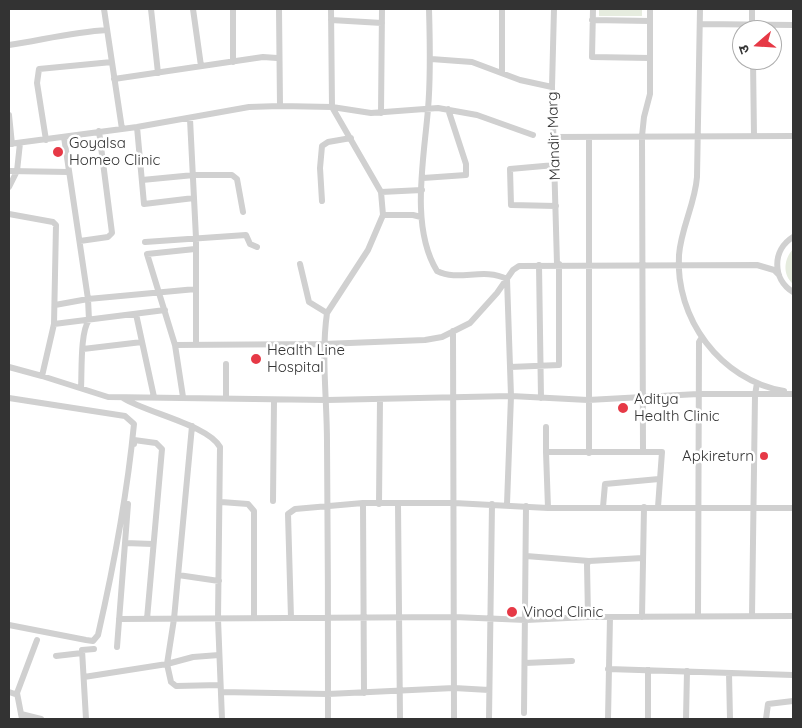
<!DOCTYPE html>
<meta charset="utf-8">
<style>
body{margin:0}
#map{position:relative;width:802px;height:728px;overflow:hidden;background:#fff;font-family:Quicksand,"Noto Sans Devanagari",sans-serif}
canvas{display:block}
.frame{position:absolute;inset:0;border:10px solid #333;pointer-events:none}
.north{position:absolute;left:732px;top:20px;width:50px;height:50px;box-sizing:border-box;background:#fff;border:1px solid #adadad;border-radius:50%;rotate:251deg;font-size:14px;font-weight:700;line-height:20px;text-align:center;color:#333}
.north::after{content:'';display:block;margin:auto;width:18px;height:22px;background:#e63946;clip-path:polygon(50% 0,100% 100%,50% 72%,0 100%)}
</style>
<div id="map">
<canvas width="802" height="728"></canvas>
<div class="frame"></div>
<div class="north">उ</div>
</div>
<script>
const context = document.querySelector('canvas').getContext('2d');
context.lineJoin = 'round';
function fill(path, color) {
  context.fillStyle = color;
  context.fill(path, 'evenodd');
}
function strokePath(path, color, width, dash) {
  context.strokeStyle = color;
  context.lineWidth = width;
  context.lineCap = dash ? 'butt' : 'round';
  context.setLineDash(dash || []);
  context.stroke(path);
}
function label(font, color, halo, rows, align = 'center') {
  context.font = font + ' Quicksand,sans-serif';
  context.lineWidth = 5;
  context.setLineDash([]);
  context.textBaseline = 'middle';
  context.strokeStyle = halo;
  context.fillStyle = color;
  for (const [text, x, y, turn = 0] of rows) {
    context.save();
    context.translate(x, y);
    context.rotate((+turn || 0) * Math.PI / 180);
    context.textAlign = isNaN(turn) ? turn : align;
    if (halo) context.strokeText(text, 0, 0);
    context.fillText(text, 0, 0);
    context.restore();
  }
}
fill(new Path2D(`
 M 599,9 L 642,9 L 642,16 L 599,16 Z
 M 793,249 L 793,284 C 782,274 784,259 793,249 Z`), '#e6ecdf');
strokePath(new Path2D(`
 M 104,9 L 122,129
 M 151,9 L 158,73
 M 193,9 L 201,66
 M 279,9 L 280,106
 M 429,9 C 430,42 431,75 428,109 C 424,159 410,227 437,271 C 459,282 483,267 507,279 L 511,396 L 507,504
 M 554,9 L 552,87 L 557,264
 M 593,9 L 592,57 L 650,58
 M 700,9 L 697,177 C 695,204 681,228 679,255 C 675,318 720,380 784,391
 M 752,9 L 752,30
 M 331,20 L 382,23
 M 592,20 L 650,21
 M 700,24 L 793,25
 M 9,45 C 42,40 73,32 107,30
 M 431,59 L 472,62 L 520,80 L 552,87
 M 753,60 L 754,136
 M 233,62 L 233,9
 M 502,72 L 502,9
 M 114,79 L 263,57 L 277,58
 M 381,113 L 382,9
 M 9,115 L 12,144
 M 190,119 L 196,238 L 196,345
 M 137,127 L 144,204 L 194,198
 M 64,137 L 88,299 L 89,320 C 80,332 82,372 81,388
 M 554,137 L 793,136
 M 46,140 L 37,83 L 39,69 L 112,62
 M 9,144 L 137,127 L 249,107 L 280,106 L 332,107 L 371,113 L 438,108 L 477,115 L 533,135
 M 555,165 L 510,169 L 511,205 L 556,206
 M 9,171 L 69,172
 M 423,178 L 466,175 L 466,164 L 448,109
 M 142,180 L 194,175 L 232,175 L 237,179 L 243,212
 M 9,187 L 17,171 L 20,143
 M 381,192 L 422,190
 M 322,201 L 320,168 L 322,146 L 328,142 L 351,138
 M 9,214 L 53,222 L 56,225 L 54,324 L 42,376
 M 383,215 L 413,215 L 421,217
 M 793,237 C 772,250 772,279 793,292
 M 80,241 L 108,237 L 112,233 L 99,131
 M 145,242 L 246,235 L 250,244 L 257,247
 M 300,264 L 309,302 L 327,313
 M 539,265 L 541,398
 M 55,305 L 88,299 L 196,289
 M 136,314 L 154,397
 M 54,324 L 165,310
 M 453,331 L 454,719
 M 175,345 L 324,344 L 425,340 L 442,337 L 470,323 L 497,293 L 513,270 L 519,266 L 757,265 L 774,270 L 779,275
 M 83,349 L 142,342
 M 226,364 L 226,398
 M 9,367 L 42,376 L 108,397 L 327,400 L 511,396 L 588,400 L 698,394 L 793,394
 M 510,367 L 559,365 L 559,264
 M 183,397 L 175,345 L 147,254 L 195,249
 M 9,398 L 125,416 L 134,424 C 127,496 114,565 98,635 L 93,641 L 86,640 L 9,625
 M 123,398 C 147,413 208,425 220,447 L 218,619 L 222,719
 M 192,426 L 174,619 L 167,664 L 171,682 L 176,686 L 220,685
 M 546,427 L 546,452
 M 134,444 L 134,440 L 156,443 L 162,449 L 147,619
 M 643,452 L 642,136 L 644,117 L 650,94 L 650,9
 M 589,453 L 589,137
 M 273,501 L 274,400
 M 221,502 L 248,504 L 254,511 L 254,618
 M 363,503 L 364,693
 M 379,504 L 380,399
 M 398,504 L 400,719
 M 603,507 L 605,484 L 659,479
 M 548,508 L 546,452 L 662,452 L 658,507
 M 125,543 L 153,544
 M 526,556 L 589,561
 M 178,575 L 219,581
 M 698,616 L 699,342 L 702,337
 M 752,616 L 755,395 L 757,383
 M 588,617 L 587,564 L 589,561 L 643,558
 M 642,617 L 644,507
 M 291,618 L 288,514 L 295,509 L 363,503 L 454,503 L 548,508 L 793,508
 M 119,619 L 454,617 L 526,620 L 588,617 L 793,616
 M 117,647 L 128,504
 M 56,656 L 82,653
 M 525,663 L 572,661
 M 608,669 L 793,675
 M 729,673 L 730,719
 M 84,677 L 167,664 L 193,657 L 219,655
 M 9,692 L 15,694 L 17,693
 M 221,692 L 328,694 L 454,688 L 489,690
 M 524,713 L 526,506
 M 21,714 L 41,719
 M 22,719 L 17,693 L 37,640
 M 86,719 L 82,650 L 94,649
 M 328,719 C 328,627 328,534 327,442 C 327,399 321,355 327,313 L 368,250 L 383,215 L 381,192 L 332,107 L 331,9
 M 489,719 L 492,504
 M 608,719 L 610,617
 M 648,719 L 648,670
 M 686,719 L 687,671
 M 766,719 L 768,704 L 793,701`), '#d0d0d0', 6);
for (const [x, y, r, color] of [
 [58,152,6,"#e63946"],
 [256,359,6,"#e63946"],
 [623,408,6,"#e63946"],
 [764,456,5,"#e63946"],
 [512,612,6,"#e63946"]
]) {
  const dot = new Path2D();
  dot.arc(x, y, r, 0, 2 * Math.PI);
  context.fillStyle = color;
  context.fill(dot);
  strokePath(dot, '#fff', 2);
}
label('15px', '#333', '#fff', [
 ["Mandir Marg",554,136,-92]
]);
label('15px', '#333', '#fff', [
 ["Goyalsa",69,143],
 ["Homeo Clinic",69,160],
 ["Health Line",267,350],
 ["Hospital",267,367],
 ["Aditya",634,399],
 ["Health Clinic",634,416],
 ["Apkireturn",754,456,"right"],
 ["Vinod Clinic",523,612]
], 'left');
</script>
